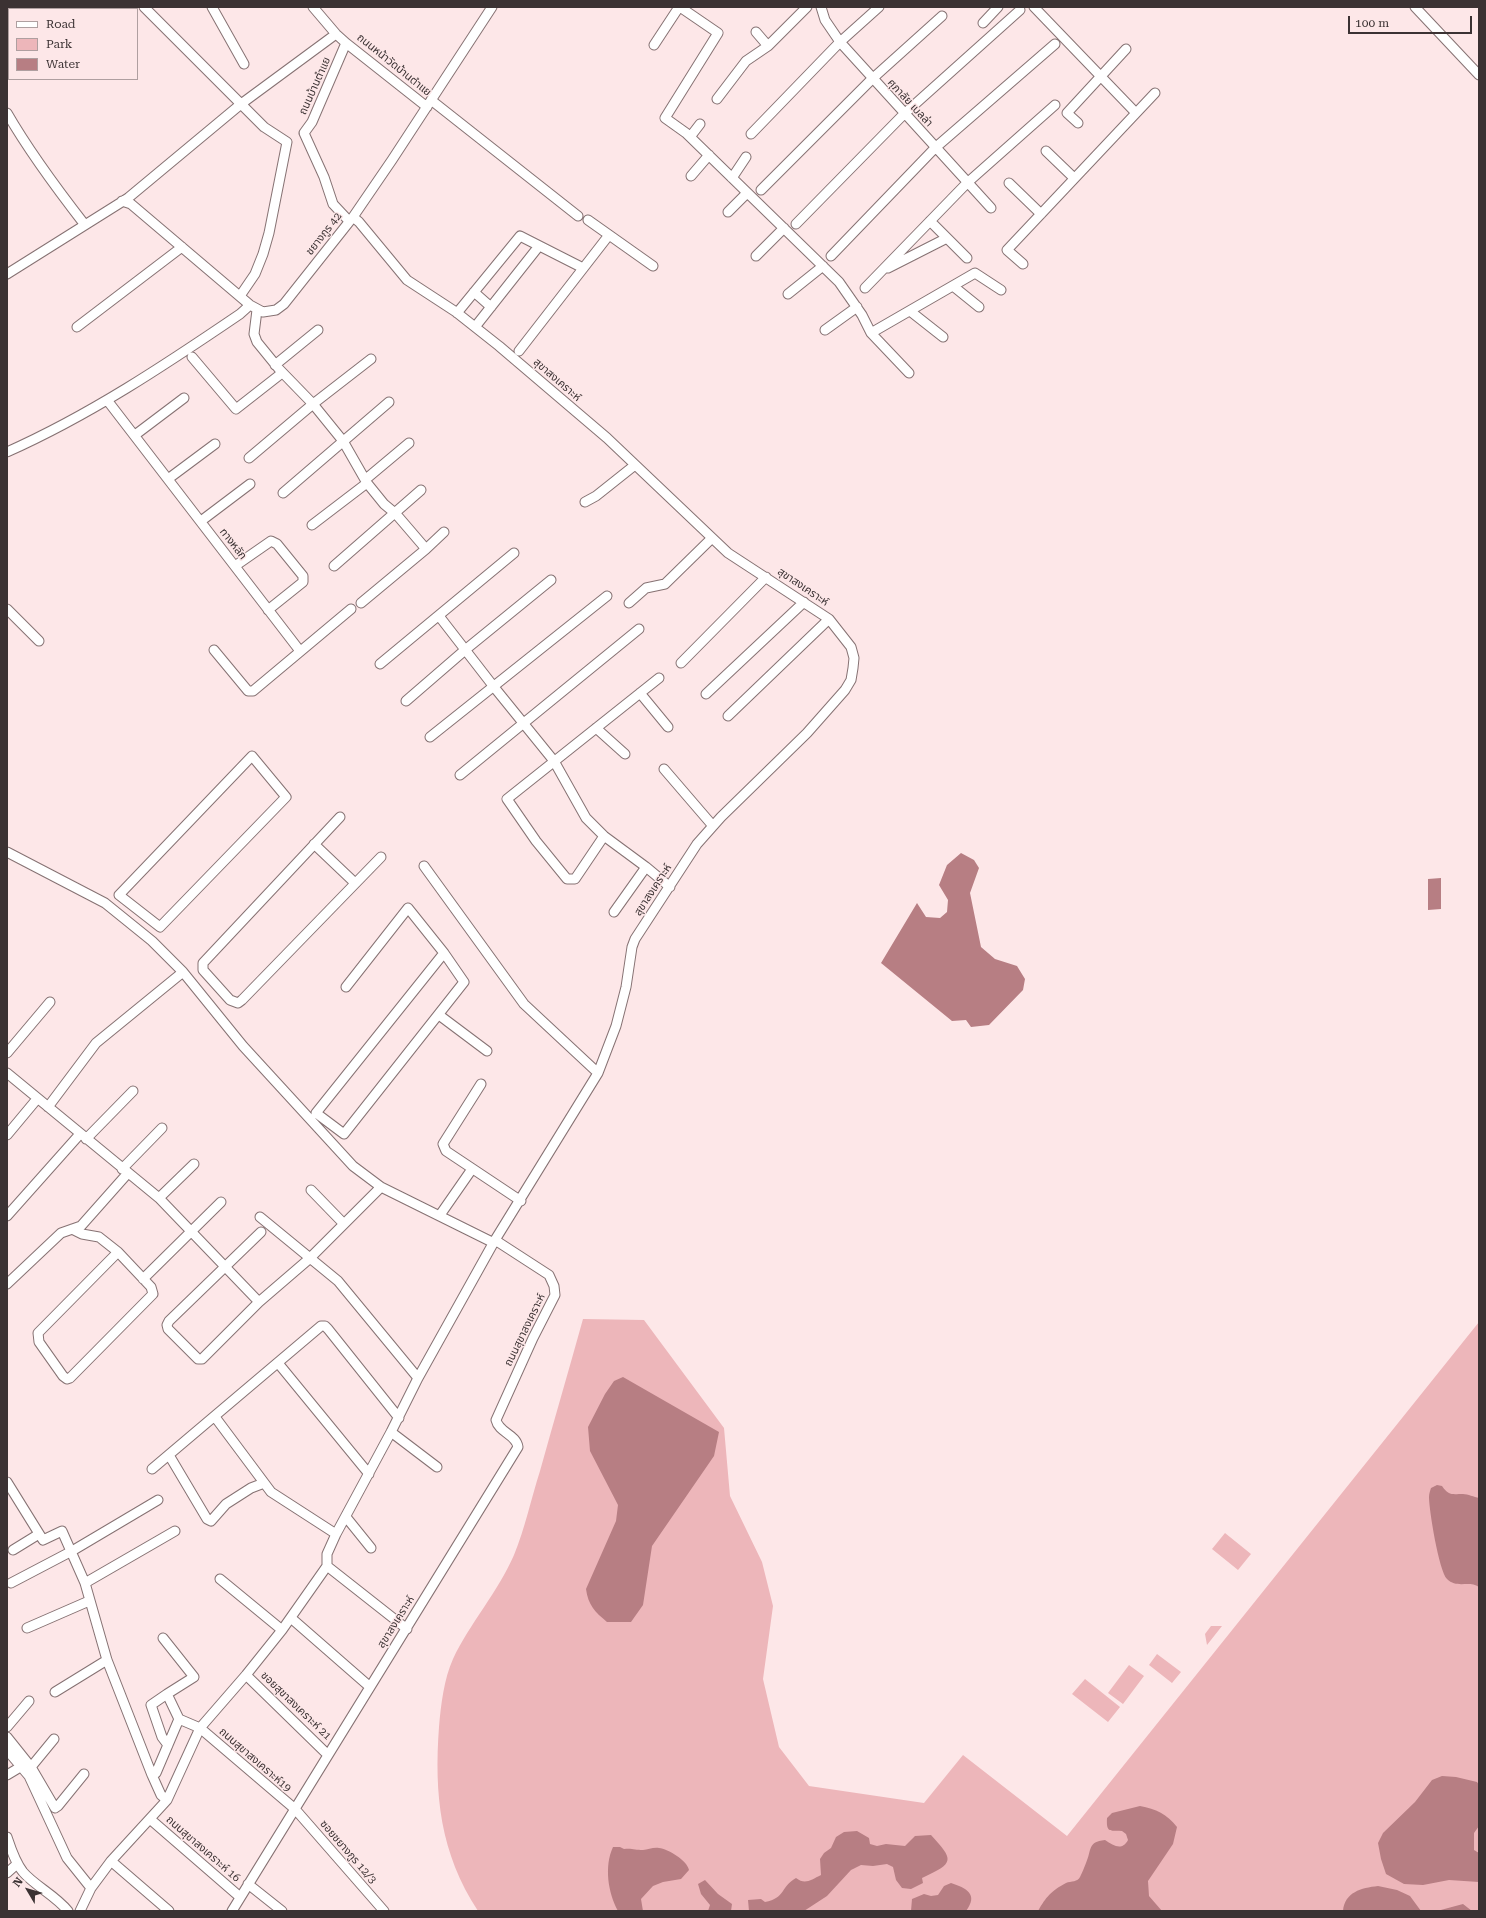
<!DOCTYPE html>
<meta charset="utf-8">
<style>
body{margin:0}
#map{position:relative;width:1486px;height:1918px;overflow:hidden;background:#fde7e8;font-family:"Roboto Serif",serif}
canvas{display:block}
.frame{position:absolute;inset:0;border:8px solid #3b3233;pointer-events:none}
.legend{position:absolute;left:8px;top:8px;width:130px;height:72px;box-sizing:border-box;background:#fde7e8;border:1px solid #af9fa0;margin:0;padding:5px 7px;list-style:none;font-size:12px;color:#3b3233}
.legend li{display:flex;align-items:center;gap:8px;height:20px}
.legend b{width:20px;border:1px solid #af9fa0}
.north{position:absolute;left:8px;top:1870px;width:40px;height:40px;-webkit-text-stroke:3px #fde7e8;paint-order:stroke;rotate:308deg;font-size:11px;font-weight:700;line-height:16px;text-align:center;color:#3b3233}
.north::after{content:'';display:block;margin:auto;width:14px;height:18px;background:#3b3233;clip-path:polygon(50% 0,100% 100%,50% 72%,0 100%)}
.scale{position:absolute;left:1348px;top:16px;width:124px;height:18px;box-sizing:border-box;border:2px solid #3b3233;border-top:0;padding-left:5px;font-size:12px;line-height:14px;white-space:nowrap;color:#3b3233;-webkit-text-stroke:3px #fde7e8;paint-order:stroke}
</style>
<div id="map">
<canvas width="1486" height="1918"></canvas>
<div class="frame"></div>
<ul class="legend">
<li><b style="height:5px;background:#fff"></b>Road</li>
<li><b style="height:11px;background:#edb6ba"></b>Park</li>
<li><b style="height:11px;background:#b77e83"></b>Water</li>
</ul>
<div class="north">N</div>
<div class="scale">100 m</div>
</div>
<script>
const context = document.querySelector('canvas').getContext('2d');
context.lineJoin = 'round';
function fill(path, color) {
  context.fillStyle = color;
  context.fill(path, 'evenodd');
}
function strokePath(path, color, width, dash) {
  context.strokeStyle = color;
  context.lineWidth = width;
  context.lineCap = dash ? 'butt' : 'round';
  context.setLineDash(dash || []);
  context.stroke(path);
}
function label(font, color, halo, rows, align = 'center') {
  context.font = font + ' "Roboto Serif","Noto Sans Thai",serif';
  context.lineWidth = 3;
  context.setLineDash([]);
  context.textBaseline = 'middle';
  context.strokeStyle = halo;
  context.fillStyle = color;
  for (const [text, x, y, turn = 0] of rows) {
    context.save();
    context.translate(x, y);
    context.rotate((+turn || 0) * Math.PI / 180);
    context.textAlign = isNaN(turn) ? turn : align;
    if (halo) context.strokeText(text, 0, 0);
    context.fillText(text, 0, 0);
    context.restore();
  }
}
fill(new Path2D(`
 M 583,1319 L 644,1320 L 724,1428 L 730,1496 L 762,1562 L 773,1606 L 763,1679 L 779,1747 L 809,1786 L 924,1803 L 963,1755 L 1067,1836 L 1479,1322 L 1479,1911 L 478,1911 C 440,1853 434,1794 439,1727 C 441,1704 444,1679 453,1659 C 470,1623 498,1592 514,1555 C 525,1528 531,1499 540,1471 C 554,1420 569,1370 583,1319 Z
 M 1225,1533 L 1251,1554 L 1238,1570 L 1212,1549 Z
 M 1211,1626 L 1222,1626 L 1207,1645 L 1205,1634 Z
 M 1157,1654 L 1181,1672 L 1172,1683 L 1149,1665 Z
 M 1129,1665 L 1144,1676 L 1123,1704 L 1108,1693 Z
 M 1085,1679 L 1120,1707 L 1108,1722 L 1072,1694 Z`), '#edb6ba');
fill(new Path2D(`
 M 961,853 L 974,860 L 979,868 L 970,893 L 981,947 L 995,959 L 1017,966 L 1025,979 L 1023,990 L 989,1025 L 971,1027 L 966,1020 L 952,1021 L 881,963 L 917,903 L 926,917 L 940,918 L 947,912 L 948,900 L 939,885 L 947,865 Z
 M 1441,878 L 1441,909 L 1428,910 L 1428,879 Z
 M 623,1377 L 719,1432 L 714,1456 L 652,1546 L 643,1605 L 631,1622 L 607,1622 C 595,1612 588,1605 586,1589 L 616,1521 L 618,1505 L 590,1451 L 588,1427 L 605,1394 L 614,1381 Z
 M 1437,1485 L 1442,1486 C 1449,1496 1452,1494 1463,1494 C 1468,1494 1474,1497 1479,1498 L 1479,1587 C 1469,1580 1457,1589 1447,1579 C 1439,1571 1429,1510 1429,1497 C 1429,1494 1430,1491 1431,1488 Z
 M 1442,1776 L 1456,1777 L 1477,1782 L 1479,1785 L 1479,1826 L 1474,1833 L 1474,1850 L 1479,1853 L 1479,1882 L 1449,1880 L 1423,1885 L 1404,1884 L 1386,1874 L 1381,1859 L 1378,1843 L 1383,1833 L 1415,1802 L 1432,1780 Z
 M 1140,1806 C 1156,1809 1167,1814 1177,1827 L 1173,1844 L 1148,1881 L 1149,1896 L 1162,1911 L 1038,1911 C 1046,1897 1051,1891 1066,1883 C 1071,1881 1078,1882 1080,1877 C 1082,1873 1084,1868 1086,1863 C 1092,1850 1087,1842 1105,1840 C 1114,1846 1122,1851 1128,1840 L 1126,1834 L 1122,1831 C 1111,1830 1106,1834 1107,1818 L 1112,1813 Z
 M 857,1831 L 869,1838 L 870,1844 L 877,1846 L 886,1844 L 905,1846 L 915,1836 L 931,1835 C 954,1860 955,1863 922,1878 L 923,1883 L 911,1889 L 902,1888 L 896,1880 L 893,1867 L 887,1864 L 873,1866 L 861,1865 L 851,1870 L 827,1896 L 804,1911 L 749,1911 L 748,1900 L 761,1899 L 765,1902 C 786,1898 780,1887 796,1878 C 805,1885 811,1880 821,1875 L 820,1859 L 824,1853 L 831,1848 L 836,1837 L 844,1832 Z
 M 613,1847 L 620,1847 L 624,1849 C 632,1848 635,1850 643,1850 C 648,1850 653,1847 659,1848 C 668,1849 687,1860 689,1870 L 681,1879 L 663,1882 L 653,1886 L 641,1899 L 643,1911 L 618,1911 C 608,1893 604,1866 613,1847 Z
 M 705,1880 L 718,1894 L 732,1904 L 731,1911 L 708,1911 L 710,1905 L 701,1894 L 698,1884 Z
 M 951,1883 C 966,1888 979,1894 966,1911 L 911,1911 L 912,1899 L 924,1894 L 931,1896 L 938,1895 L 944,1886 Z
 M 1378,1886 L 1397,1890 L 1410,1896 L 1421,1911 L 1343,1911 C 1345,1892 1361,1888 1378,1886 Z
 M 1463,1904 L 1472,1911 L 1437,1911 Z`), '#b77e83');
const minor = new Path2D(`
 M 144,7 L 264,127 L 287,142 L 269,233 L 263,254 L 255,274 L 240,296
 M 212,7 L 244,64
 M 313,7 L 336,34 L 346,43 L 312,122 L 304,133 L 324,177 L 333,204 L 349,221
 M 680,7 L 718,33 L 665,118 L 686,133 L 839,282 L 862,315 L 871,333 L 909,373
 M 821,7 L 825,20 L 840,42 L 991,208
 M 1034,7 L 1136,113
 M 1415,7 L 1479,75
 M 983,23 L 998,7
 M 756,32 L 768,46
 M 346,43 L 427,107
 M 654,45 L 679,7
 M 717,99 L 746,61 L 768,46 L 807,7
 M 431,100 L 578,216
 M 7,113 C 30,153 57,189 85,225
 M 1078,123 L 1067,113 L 1126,49
 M 751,134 L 840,42 L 879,7
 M 690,137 L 700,124
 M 1046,151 L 1074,178
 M 691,176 L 709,155
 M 732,178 L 746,157
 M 1009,183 L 1041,214
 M 761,190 L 872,79 L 942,16
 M 122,201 L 131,204 L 250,305 L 263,312 L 276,310 L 284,304 L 353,217 L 392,160 L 492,7
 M 728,212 L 747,193
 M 353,217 L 359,222 L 407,280 L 456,312 L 499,346 L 607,438 L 728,553 L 829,619 L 851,647 L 854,658 L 853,668 L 851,680 L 845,690 L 807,733 L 721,817 L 697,844 L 635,939 L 632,947 L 626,987 L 616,1026 L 598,1073 L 495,1240 L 418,1378 L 391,1432 L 336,1534 L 327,1554 L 327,1566 L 407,1629
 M 588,220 L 653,266
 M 930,221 L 967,258
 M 796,224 L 904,114 L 1020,10
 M 756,256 L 784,228
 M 831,256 L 935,148 L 1055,44
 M 1023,264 L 1007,250 L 1155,93
 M 888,268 L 947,238
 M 7,274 L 128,198 L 241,104 L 336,34
 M 953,286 L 979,307
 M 865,288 L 967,183 L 1055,105
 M 474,292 L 491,307
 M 788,294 L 823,266
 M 257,310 L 254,334 L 257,342 L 279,369 L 313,404 L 343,441 L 367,483 L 384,504 L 396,514 L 426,549
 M 910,311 L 943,337
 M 457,313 L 520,236 L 583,268
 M 77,327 L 182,247
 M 475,327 L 539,246
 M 825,330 L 857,307
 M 871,333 L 975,273 L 1001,290
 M 519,351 L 609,235
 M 192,357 L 236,409 L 282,373
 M 275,365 L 318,330
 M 107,400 L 300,651
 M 135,435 L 184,398
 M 7,452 C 90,415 165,365 240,314 L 250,305
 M 249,458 L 313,404 L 371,359
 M 168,479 L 215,444
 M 366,479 L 409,443
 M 283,493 L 389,402
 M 585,502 L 596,496 L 635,465
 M 201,521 L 250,484
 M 312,525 L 367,483
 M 235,566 L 271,541 L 277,544 L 303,576 L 303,582 L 268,610
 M 334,566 L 421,490
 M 361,603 L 426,549 L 444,532
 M 629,603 L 646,588 L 665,584 L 712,538
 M 7,609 L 39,641
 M 439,616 L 494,687 L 554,761 L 586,818 L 604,836 L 646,867 L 670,887
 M 214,650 L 248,691 L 253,691 L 351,609
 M 681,663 L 766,577
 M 380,664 L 514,553
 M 640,693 L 668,727
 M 706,694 L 804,602
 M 406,701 L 465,650 L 551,580
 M 728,716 L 829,619
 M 596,728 L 625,754
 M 430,737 L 607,596
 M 252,756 L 286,797 L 160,927 L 119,895 Z
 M 664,769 L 713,826
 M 460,775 L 639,629
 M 340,817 L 203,963 L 203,970 L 230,1000 L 238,1003 L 242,1000 L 381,857
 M 604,836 L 575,879 L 567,879 L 536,841 L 507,799 L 659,678
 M 314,844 L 355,883
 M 7,852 L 105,903 L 152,941 L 183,972 L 243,1046 L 353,1166 L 381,1187 L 494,1243
 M 424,866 L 524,1004 L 598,1073
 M 614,912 L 646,867
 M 444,953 L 464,982 L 344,1134 L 316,1113 Z
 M 346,987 L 408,908 L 444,953
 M 439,1015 L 487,1051
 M 7,1053 L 50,1002
 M 7,1073 L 159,1198 L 259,1302
 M 481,1084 L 443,1144 L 446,1151 L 521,1201
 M 48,1107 L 96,1043 L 183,972
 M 7,1135 L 37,1099
 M 86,1139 L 133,1091
 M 122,1169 L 162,1128
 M 311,1190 L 344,1224
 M 159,1198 L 194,1164
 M 440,1215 L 472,1169
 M 7,1216 L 80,1134
 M 260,1217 L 338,1281 L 418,1378
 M 72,1229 L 82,1234 L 99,1237 L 118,1252
 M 261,1232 L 169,1321 L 167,1325 L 168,1329 L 198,1359 L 202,1359 L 259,1302 L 309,1259 L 381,1187
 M 118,1252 L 151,1287 L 153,1294 L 70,1378 L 67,1379 L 63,1376 L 39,1342 L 38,1333 Z
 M 143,1279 L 221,1202
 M 7,1284 L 61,1233 L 81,1226 L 128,1173
 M 278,1363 L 369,1474
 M 215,1417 L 271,1492 L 336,1534
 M 391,1432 L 437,1467
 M 169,1455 L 207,1519 L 211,1521 L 226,1504 L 251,1488 L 264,1483
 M 152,1469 L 321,1326 L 325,1326 L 328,1329 L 399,1418
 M 7,1482 L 43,1540 L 62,1531 L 85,1583 L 107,1660 L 152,1775 L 161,1795 L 167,1800
 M 346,1517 L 371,1548
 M 13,1550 L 39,1534
 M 220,1579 L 282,1630
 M 11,1583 L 72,1551 L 158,1500
 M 85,1583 L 175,1531
 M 291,1618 L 370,1687
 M 27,1628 L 89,1601
 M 163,1638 L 194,1677 L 167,1694 L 179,1719 L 200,1728 L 295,1809 L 384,1911
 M 246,1675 L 328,1755
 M 55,1692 L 107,1660
 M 167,1694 L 151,1705 L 162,1737 L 168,1745
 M 7,1727 L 29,1701
 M 7,1737 L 31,1767 L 55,1808 L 58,1806 L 84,1774
 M 7,1750 L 29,1776 L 67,1858 L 91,1888
 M 31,1767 L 54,1739
 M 7,1775 L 22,1766
 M 152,1775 L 156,1773 L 179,1719
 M 150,1819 L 240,1897
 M 7,1837 C 11,1849 15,1862 23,1872 C 35,1886 55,1895 68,1911
 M 111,1861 L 169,1911
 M 7,1873 L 17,1864
 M 248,1884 L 282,1911
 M 80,1911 L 91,1888 L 111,1861 L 167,1800 L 200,1728 L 246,1675 L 282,1630 L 327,1566
 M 232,1911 L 518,1447 C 516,1434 499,1433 496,1420 L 533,1338 L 555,1295 L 554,1286 L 549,1275 L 495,1240`);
strokePath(minor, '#867273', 11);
strokePath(minor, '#fff', 9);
label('11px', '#3b3233', '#fde7e8', [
 ["ถนนหน้าวัดบ้านตำแย",394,65,39],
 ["ถนนบ้านตำแย",315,86,-66],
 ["ศุภาลัย เบลล่า",910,103,47],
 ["ชยางกูร 42",324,234,-52],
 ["สุขาสงเคราะห์",557,380,41],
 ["ทางหลัก",233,544,52],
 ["สุขาสงเคราะห์",803,587,34],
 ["สุขาสงเคราะห์",653,890,-57],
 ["ถนนสุขาสงเคราะห์",525,1330,-64],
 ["สุขาสงเคราะห์",396,1622,-58],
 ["ชอยสุขาสงเคราะห์ 21",296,1706,44],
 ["ถนนสุขาสงเคราะห์19",255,1760,41],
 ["ถนนสุขาสงเคราะห์ 16",203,1849,41],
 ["ซอยชยางกูร 12/3",348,1852,49]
]);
</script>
